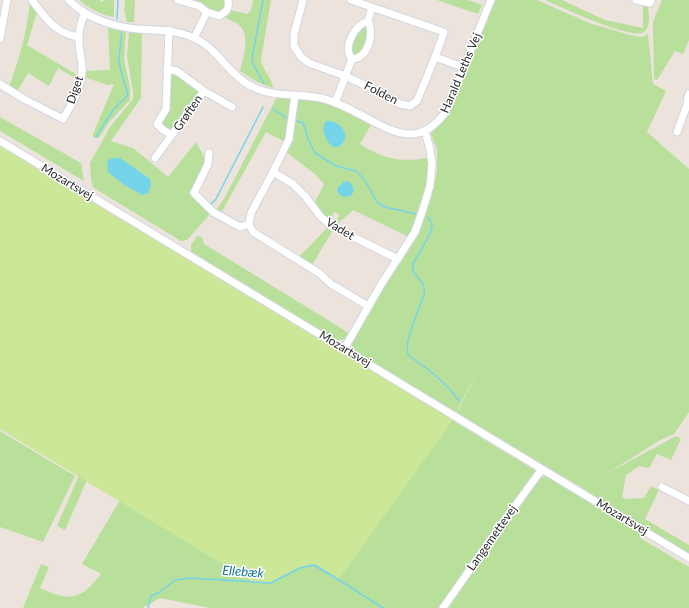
<!DOCTYPE html>
<meta charset="utf-8">
<style>
body{margin:0}
canvas{display:block;background:#ebe3dc}
</style>
<canvas width="689" height="608"></canvas>
<script>
const context = document.querySelector('canvas').getContext('2d');
context.lineJoin = 'round';
function fill(path, color) {
  context.fillStyle = color;
  context.fill(path, 'evenodd');
}
function strokePath(path, color, width, dash) {
  context.strokeStyle = color;
  context.lineWidth = width;
  context.lineCap = dash ? 'butt' : 'round';
  context.setLineDash(dash || []);
  context.stroke(path);
}
function label(font, color, halo, rows, align = 'center') {
  context.font = font + ' Lato,sans-serif';
  context.lineWidth = 3;
  context.setLineDash([]);
  context.textBaseline = 'middle';
  context.strokeStyle = halo;
  context.fillStyle = color;
  for (const [text, x, y, turn = 0] of rows) {
    context.save();
    context.translate(x, y);
    context.rotate((+turn || 0) * Math.PI / 180);
    context.textAlign = isNaN(turn) ? turn : align;
    if (halo) context.strokeText(text, 0, 0);
    context.fillText(text, 0, 0);
    context.restore();
  }
}
fill(new Path2D(`
 M 79,0 L 99,0 L 102,2 L 104,0 L 114,0 L 114,17 C 101,15 89,8 79,0 Z
 M 125,0 L 135,0 L 134,22 L 127,22 L 124,10 Z
 M 187,0 L 228,0 L 228,5 L 220,12 L 218,12 L 200,4 Z
 M 253,0 L 271,0 L 261,59 C 262,70 272,77 273,88 L 259,83 L 240,71 C 243,59 250,38 241,27 C 237,22 229,20 224,17 L 230,10 L 247,14 L 251,10 Z
 M 437,0 L 468,0 L 482,5 L 478,14 Z
 M 495,0 L 537,0 L 589,23 L 630,35 L 642,37 L 648,34 L 653,84 L 666,91 L 647,132 L 689,169 L 689,412 L 674,434 L 662,439 L 606,474 L 676,436 L 681,439 L 671,460 L 657,454 L 649,468 L 639,466 L 626,475 L 622,497 L 626,499 L 644,498 L 651,486 L 659,490 L 645,519 L 689,545 L 689,556 L 593,496 L 583,488 L 520,452 L 457,413 L 486,354 L 456,413 L 354,350 L 351,343 L 383,286 L 420,229 L 432,196 L 437,171 L 437,150 L 431,134 L 450,112 Z
 M 545,0 L 562,0 L 605,20 L 643,28 L 643,5 L 648,5 C 648,13 652,26 644,32 C 633,41 559,6 545,0 Z
 M 662,0 L 689,0 L 689,40 L 683,54 L 675,51 L 657,80 L 654,79 L 653,22 Z
 M 30,2 L 37,12 L 27,45 L 79,76 L 78,80 L 58,68 L 49,86 L 28,73 L 17,92 L 9,87 C 19,59 27,32 30,2 Z
 M 362,26 L 368,26 C 368,38 366,46 358,56 L 353,56 C 350,42 355,37 362,26 Z
 M 108,27 L 126,31 L 124,60 L 130,87 L 130,100 L 110,121 L 99,138 L 93,137 L 93,134 L 114,84 L 108,85 L 84,77 L 84,71 L 110,70 Z
 M 129,32 L 142,32 L 141,98 L 111,141 L 133,148 L 168,177 L 196,142 L 206,161 L 191,193 L 211,213 L 187,240 L 181,241 L 94,188 L 91,180 L 90,163 L 110,127 L 133,99 L 133,92 L 127,56 Z
 M 172,73 L 175,73 L 196,88 L 198,94 L 173,128 L 168,129 L 163,126 L 161,122 L 170,74 Z
 M 277,97 L 290,97 L 293,100 L 285,142 L 266,132 L 221,213 L 218,211 L 217,209 L 224,199 Z
 M 300,99 L 324,101 L 335,105 L 372,123 L 360,144 C 384,160 403,163 431,157 C 434,181 418,215 409,237 L 353,210 L 335,226 L 332,225 L 340,215 L 335,212 L 328,221 L 314,204 L 324,184 L 315,174 L 286,152 L 297,103 Z
 M 0,117 L 81,163 L 84,181 L 0,131 Z
 M 328,227 L 333,230 L 312,265 L 299,257 Z
 M 136,229 L 536,471 L 440,608 L 210,608 L 160,598 L 142,608 L 23,608 L 41,564 L 49,567 L 40,588 C 70,601 79,602 101,574 L 82,564 L 120,500 L 87,480 L 65,530 L 57,526 L 79,475 L 0,411 Z
 M 197,236 L 202,237 L 204,244 L 344,330 L 348,333 L 346,339 L 337,341 L 191,252 L 191,245 Z
 M 0,431 L 75,476 L 43,542 L 0,527 Z
 M 547,476 L 642,533 L 640,538 L 689,567 L 689,608 L 446,608 L 539,478 Z`), '#b8e09b');
fill(new Path2D(`
 M 0,146 L 453,420 L 339,579 L 318,565 L 311,564 L 298,568 L 268,583 L 254,583 L 0,429 Z`), '#cce797');
fill(new Path2D(`
 M 326,121 C 341,120 354,137 338,147 L 333,147 C 326,141 320,130 326,121 Z
 M 114,158 L 120,158 L 150,179 L 151,186 L 148,193 L 142,195 L 123,184 L 108,172 L 107,165 L 108,160 Z
 M 345,181 C 351,182 352,184 354,190 L 352,195 L 347,197 L 341,196 L 337,191 L 338,187 Z`), '#73d4ea');
strokePath(new Path2D(`
 M 263,0 L 252,58 L 253,64 L 264,84
 M 117,19 L 118,0
 M 273,109 L 288,119
 M 297,121 L 303,123 L 308,139 L 315,153 L 336,166 L 356,171 L 364,179 L 377,202 L 385,207 L 416,214
 M 96,137 L 113,110 L 127,96 L 128,94 C 124,83 120,71 119,59 C 119,50 122,42 121,33
 M 211,204 L 216,199 L 263,107
 M 428,217 C 430,220 432,222 432,225 C 433,233 417,255 413,264 C 409,277 430,280 423,297 C 419,310 402,345 409,356 C 428,369 446,382 459,401
 M 148,608 L 151,596 L 160,592 L 175,580 L 190,578 L 271,583 L 300,568 L 314,565 L 339,580 L 383,608`), '#73d4ea', 1.5);
const minor = new Path2D(`
 M 32,0 C 45,17 55,34 79,37
 M 69,0 C 86,18 113,27 138,29 C 157,31 174,29 192,37 C 216,46 227,73 249,85 C 271,98 297,93 321,98 C 333,101 346,107 357,113 C 374,121 391,134 410,134 C 426,134 436,124 445,113 L 491,0
 M 178,0 L 199,6 L 207,12 L 219,16 C 226,12 230,9 228,0
 M 303,0 L 294,34 L 294,46 L 301,57 L 309,63 L 345,76 L 380,92 L 400,104 L 410,106 L 417,101 L 435,57 L 444,32 L 351,0
 M 636,0 L 650,3 L 651,0
 M 368,21 C 375,33 368,59 352,59 C 342,47 355,25 368,21 L 372,7
 M 169,30 L 166,109 L 157,124 L 163,130 L 172,135
 M 0,38 L 7,0
 M 194,38 L 207,12
 M 435,57 L 463,67
 M 167,69 L 177,71 L 204,91 L 232,107
 M 0,84 L 24,99 L 63,119 C 72,104 80,91 82,73 C 83,61 78,49 79,36 C 79,28 82,20 85,13
 M 295,95 L 289,139 L 273,172 L 251,213 L 249,224 L 253,232 L 319,273 L 331,284 L 368,306
 M 335,103 L 352,59
 M 677,132 L 687,105 L 688,97 L 689,94
 M 0,141 L 689,558
 M 209,153 L 208,164 L 194,193 L 213,212 L 240,227 L 249,224
 M 155,158 L 204,91
 M 273,172 L 293,184 L 305,196 L 320,216 L 331,226 L 398,259
 M 344,349 L 382,283 L 415,232 L 423,209 L 430,186 L 432,164 L 430,149 L 425,131
 M 662,487 L 689,501
 M 443,608 L 499,528 L 542,469`);
strokePath(minor, '#d1d6e2', 9);
strokePath(minor, '#fff', 7);
label('12px', '#2a2a2a', '#fff', [
 ["Harald Leths Vej",461,73,-67],
 ["Diget",75,90,-71],
 ["Folden",381,93,27],
 ["Grøften",188,113,-55],
 ["Mozartsvej",67,182,31],
 ["Vadet",340,229,31],
 ["Mozartsvej",345,349,31],
 ["Mozartsvej",622,517,31],
 ["Langemettevej",492,538,-55]
]);
label('italic 13px', '#127395', '#fff', [
 ["Ellebæk",243,572,4]
]);
</script>
